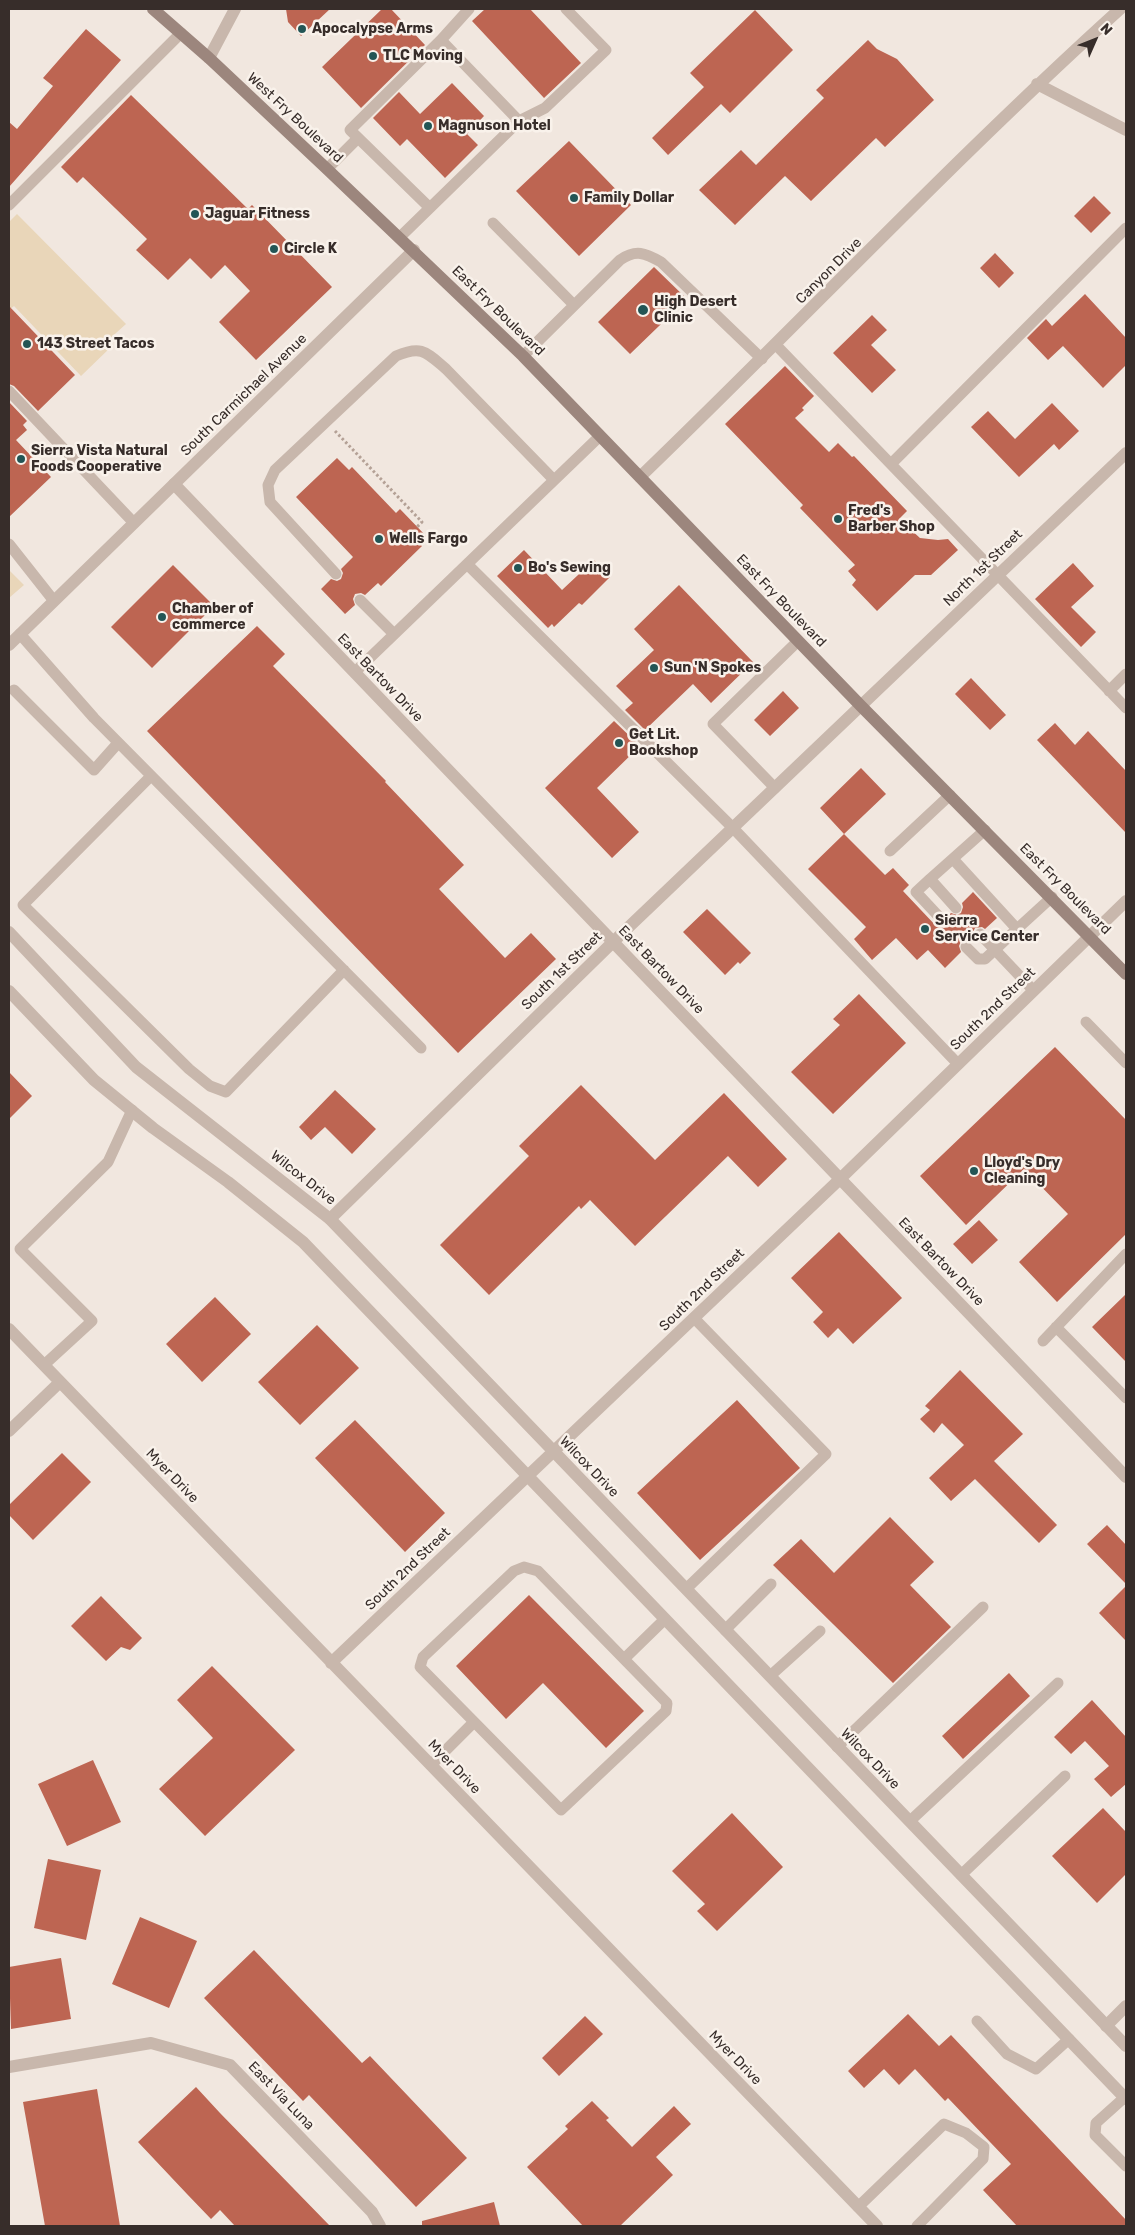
<!DOCTYPE html>
<style>
body{margin:0}
#map{position:relative;width:1135px;height:2235px;overflow:hidden;background:#f1e7df;font-family:Rubik,sans-serif}
canvas{display:block}
.frame{position:absolute;inset:0;border:10px solid #372d2a;pointer-events:none}
.north{position:absolute;left:1070px;top:15px;width:50px;height:50px;-webkit-text-stroke:4px #f9f2eb;paint-order:stroke;rotate:46deg;font-size:14px;font-weight:700;line-height:20px;text-align:center;color:#372d2a}
.north::after{content:'';display:block;margin:auto;width:18px;height:22px;background:#372d2a;clip-path:polygon(50% 0,100% 100%,50% 72%,0 100%)}
</style>
<div id="map">
<canvas width="1135" height="2235"></canvas>
<div class="frame"></div>
<div class="north">N</div>
</div>
<script>
const context = document.querySelector('canvas').getContext('2d');
context.lineJoin = 'round';
function fill(path, color) {
  context.fillStyle = color;
  context.fill(path, 'evenodd');
}
function strokePath(path, color, width, dash) {
  context.strokeStyle = color;
  context.lineWidth = width;
  context.lineCap = dash ? 'butt' : 'round';
  context.setLineDash(dash || []);
  context.stroke(path);
}
function label(font, color, halo, rows, align = 'center') {
  context.font = font + ' Rubik,sans-serif';
  context.lineWidth = 5;
  context.setLineDash([]);
  context.textBaseline = 'middle';
  context.strokeStyle = halo;
  context.fillStyle = color;
  for (const [text, x, y, turn = 0] of rows) {
    context.save();
    context.translate(x, y);
    context.rotate((+turn || 0) * Math.PI / 180);
    context.textAlign = isNaN(turn) ? turn : align;
    if (halo) context.strokeText(text, 0, 0);
    context.fillText(text, 0, 0);
    context.restore();
  }
}
fill(new Path2D(`
 M 17,214 L 126,324 L 106,342 L 111,347 L 81,376 L 14,306 L 9,310 L 9,222 Z
 M 9,570 L 24,585 L 9,598 Z`), '#e9d6b9');
fill(new Path2D(`
 M 286,9 L 330,9 L 301,36 L 288,22 Z
 M 382,9 L 391,9 L 425,45 L 361,108 L 322,67 Z
 M 485,9 L 530,9 L 581,63 L 544,98 L 472,21 Z
 M 755,10 L 793,50 L 730,113 L 721,104 L 668,155 L 652,138 L 704,87 L 690,73 Z
 M 86,29 L 121,60 L 9,187 L 9,122 L 17,129 L 53,86 L 43,78 Z
 M 868,40 L 877,49 L 897,59 L 934,100 L 885,147 L 876,138 L 811,201 L 785,176 L 735,225 L 699,190 L 741,150 L 756,165 L 824,98 L 816,90 Z
 M 452,83 L 484,116 L 467,134 L 478,145 L 445,178 L 407,139 L 400,146 L 373,118 L 399,92 L 420,114 Z
 M 131,95 L 248,209 L 252,205 L 332,287 L 256,360 L 219,322 L 250,291 L 225,265 L 211,279 L 190,258 L 168,280 L 136,250 L 147,239 L 83,177 L 77,183 L 61,167 Z
 M 569,141 L 631,205 L 579,256 L 516,191 Z
 M 1094,196 L 1111,213 L 1091,233 L 1074,216 Z
 M 995,253 L 1014,273 L 999,288 L 980,268 Z
 M 654,267 L 687,299 L 630,354 L 598,322 Z
 M 1085,294 L 1126,338 L 1126,365 L 1103,388 L 1063,346 L 1048,360 L 1027,338 L 1046,319 L 1052,326 Z
 M 9,306 L 75,375 L 38,411 L 14,386 L 9,384 Z
 M 872,315 L 887,330 L 871,345 L 896,370 L 872,393 L 833,353 Z
 M 785,366 L 814,396 L 802,408 L 804,410 L 795,418 L 829,452 L 838,443 L 852,457 L 854,456 L 907,511 L 899,519 L 920,538 L 938,540 L 948,539 L 958,550 L 931,575 L 915,575 L 877,611 L 852,585 L 856,580 L 848,571 L 855,565 L 800,508 L 803,505 L 725,424 Z
 M 9,402 L 27,421 L 23,425 L 27,430 L 16,440 L 51,477 L 9,517 Z
 M 1052,403 L 1079,431 L 1059,450 L 1054,444 L 1019,477 L 971,427 L 988,411 L 1015,439 Z
 M 337,458 L 349,470 L 352,467 L 396,513 L 400,509 L 426,536 L 419,543 L 422,546 L 381,586 L 378,583 L 365,595 L 361,593 L 355,594 L 353,599 L 355,605 L 345,614 L 321,589 L 331,579 L 337,581 L 341,579 L 343,573 L 341,569 L 353,557 L 296,497 Z
 M 524,550 L 562,590 L 594,560 L 610,577 L 582,605 L 579,603 L 554,627 L 552,624 L 548,628 L 497,576 Z
 M 1073,563 L 1094,586 L 1071,607 L 1096,632 L 1081,647 L 1035,599 Z
 M 173,565 L 214,606 L 152,668 L 111,627 Z
 M 679,585 L 753,662 L 711,703 L 693,684 L 645,730 L 625,710 L 633,703 L 616,686 L 654,650 L 634,629 Z
 M 257,626 L 285,654 L 273,666 L 386,781 L 385,782 L 464,865 L 439,889 L 505,958 L 531,933 L 556,959 L 458,1053 L 147,731 Z
 M 971,678 L 1006,715 L 990,730 L 955,694 Z
 M 783,691 L 799,708 L 770,736 L 754,720 Z
 M 614,721 L 640,746 L 597,788 L 639,832 L 612,858 L 545,788 Z
 M 1055,723 L 1075,745 L 1088,731 L 1126,771 L 1126,833 L 1037,740 Z
 M 861,768 L 886,794 L 844,834 L 820,808 Z
 M 844,834 L 885,875 L 893,868 L 909,885 L 903,891 L 937,927 L 944,928 L 948,926 L 950,920 L 948,916 L 951,913 L 957,915 L 961,913 L 963,907 L 962,903 L 973,892 L 997,918 L 985,929 L 982,927 L 975,928 L 973,932 L 974,939 L 971,942 L 967,940 L 961,941 L 959,946 L 961,952 L 945,968 L 928,950 L 917,960 L 896,938 L 872,960 L 854,939 L 866,927 L 808,869 Z
 M 707,909 L 751,953 L 740,964 L 738,962 L 725,975 L 683,932 Z
 M 859,994 L 906,1043 L 833,1114 L 791,1072 L 840,1025 L 833,1019 Z
 M 1055,1047 L 1126,1120 L 1126,1234 L 1057,1302 L 1019,1262 L 1068,1214 L 1024,1169 L 966,1225 L 920,1176 Z
 M 9,1072 L 32,1096 L 9,1119 Z
 M 581,1085 L 655,1160 L 724,1093 L 787,1159 L 758,1187 L 728,1156 L 635,1246 L 590,1200 L 581,1209 L 579,1206 L 489,1295 L 440,1245 L 529,1156 L 519,1146 Z
 M 335,1090 L 376,1129 L 352,1154 L 325,1127 L 311,1140 L 299,1127 Z
 M 979,1220 L 998,1240 L 972,1264 L 953,1244 Z
 M 839,1232 L 902,1298 L 853,1344 L 838,1328 L 828,1338 L 813,1322 L 823,1312 L 791,1278 Z
 M 1126,1294 L 1126,1362 L 1092,1327 Z
 M 215,1297 L 251,1334 L 202,1382 L 166,1344 Z
 M 317,1325 L 359,1368 L 300,1425 L 258,1382 Z
 M 960,1370 L 1023,1434 L 994,1461 L 1057,1525 L 1039,1543 L 975,1479 L 951,1501 L 929,1478 L 964,1445 L 942,1423 L 934,1433 L 920,1419 L 930,1410 L 925,1406 Z
 M 737,1400 L 800,1468 L 700,1560 L 637,1493 Z
 M 355,1420 L 445,1513 L 405,1552 L 315,1458 Z
 M 62,1453 L 91,1482 L 33,1540 L 9,1515 L 9,1505 Z
 M 890,1517 L 934,1562 L 910,1585 L 951,1627 L 893,1683 L 773,1565 L 801,1539 L 834,1573 Z
 M 1107,1525 L 1126,1545 L 1126,1584 L 1087,1544 Z
 M 1126,1586 L 1126,1641 L 1099,1613 Z
 M 529,1595 L 644,1711 L 606,1748 L 543,1683 L 506,1719 L 456,1666 Z
 M 101,1596 L 142,1638 L 130,1650 L 121,1647 L 106,1661 L 71,1626 Z
 M 212,1666 L 295,1750 L 205,1836 L 159,1789 L 213,1738 L 177,1700 Z
 M 1009,1673 L 1030,1696 L 963,1759 L 942,1736 Z
 M 1092,1700 L 1126,1737 L 1126,1784 L 1111,1797 L 1094,1779 L 1109,1766 L 1085,1741 L 1071,1754 L 1054,1737 Z
 M 93,1760 L 121,1822 L 67,1846 L 38,1784 Z
 M 1103,1808 L 1126,1832 L 1126,1874 L 1097,1903 L 1052,1856 Z
 M 732,1813 L 783,1867 L 717,1931 L 697,1911 L 705,1904 L 672,1871 Z
 M 48,1859 L 101,1870 L 86,1940 L 34,1928 Z
 M 140,1917 L 197,1941 L 169,2008 L 112,1984 Z
 M 254,1950 L 362,2063 L 370,2056 L 467,2158 L 416,2207 L 309,2095 L 303,2101 L 204,1998 Z
 M 61,1958 L 71,2019 L 11,2029 L 9,1967 Z
 M 908,2014 L 939,2046 L 951,2035 L 1126,2220 L 1126,2226 L 1017,2226 L 983,2190 L 1011,2164 L 948,2098 L 945,2101 L 915,2069 L 899,2085 L 884,2069 L 864,2088 L 848,2071 Z
 M 585,2016 L 603,2034 L 559,2076 L 542,2058 Z
 M 196,2087 L 220,2113 L 330,2226 L 235,2226 L 220,2210 L 211,2219 L 187,2194 L 138,2142 Z
 M 97,2089 L 120,2226 L 45,2226 L 23,2102 Z
 M 592,2101 L 609,2118 L 606,2120 L 632,2147 L 674,2106 L 691,2124 L 656,2157 L 673,2175 L 620,2226 L 583,2226 L 527,2167 L 568,2129 L 565,2126 Z
 M 494,2202 L 500,2226 L 422,2226 L 422,2221 Z`), '#bd6552');
strokePath(new Path2D(`
 M 335,431 L 422,522 L 417,527`), '#b4a196', 3, [2.5, 2.5]);
strokePath(new Path2D(`
 M 441,40 L 519,121
 M 327,169 L 358,138
 M 9,205 L 181,33
 M 430,208 L 350,130 L 441,40 L 469,9
 M 493,223 L 574,305
 M 400,237 L 519,121 L 545,108 L 606,50 L 566,9
 M 776,345 L 1126,708
 M 523,356 L 620,260 C 636,249 645,253 661,262 L 762,359
 M 9,391 L 134,523
 M 891,464 L 1126,228
 M 9,544 L 54,601
 M 467,564 L 733,828 L 958,1064
 M 336,574 L 270,502 L 268,485 L 275,470 L 396,356 C 422,345 426,352 446,369 L 554,480
 M 360,600 L 394,634
 M 20,634 L 94,718 L 421,1048
 M 355,672 L 600,436
 M 14,690 L 94,770 L 118,743
 M 1109,691 L 1126,674
 M 151,776 L 23,905 L 189,1069 L 210,1086 L 226,1092 L 344,970
 M 775,788 L 713,724 L 798,641
 M 890,851 L 950,795
 M 953,859 L 1017,929 L 1052,897
 M 930,879 L 916,892 L 943,921
 M 956,908 L 930,879 L 985,830
 M 980,934 L 1033,990
 M 966,947 L 978,959 L 985,959 L 1017,929
 M 1086,1022 L 1126,1063
 M 1056,1327 L 1126,1398
 M 1043,1341 L 1126,1254
 M 44,1365 L 92,1321 L 20,1249 L 108,1162 L 132,1110
 M 686,1589 L 826,1454 L 694,1318
 M 725,1630 L 771,1584
 M 624,1659 L 538,1571 L 524,1567 L 514,1571 L 423,1657 L 420,1667 L 561,1810 L 666,1711 L 667,1703 L 624,1659 L 664,1620
 M 770,1676 L 820,1631
 M 837,1747 L 983,1607
 M 431,1765 L 474,1722
 M 910,1821 L 1058,1683
 M 961,1875 L 1065,1776
 M 977,2021 L 1007,2054 L 1036,2069 L 1069,2039
 M 1125,2097 L 1096,2123 L 1095,2135 L 1126,2166
 M 858,2207 L 944,2124 L 966,2133 L 984,2147 L 983,2159 L 917,2226`), '#c8b7ac', 11);
strokePath(new Path2D(`
 M 1037,84 L 1126,130
 M 640,477 C 801,322 954,159 1120,9
 M 174,484 L 1126,1477
 M 330,1219 L 613,942 L 1126,453
 M 9,1329 L 877,2226
 M 9,1431 L 60,1382
 M 331,1663 L 840,1179 L 1126,901
 M 1106,2026 L 1126,2006
 M 9,2067 L 151,2043 L 230,2065 L 372,2212 L 380,2226`), '#c8b7ac', 12);
strokePath(new Path2D(`
 M 209,58 L 235,9
 M 9,645 L 414,250
 M 9,932 L 136,1067 L 330,1219 L 1126,2046
 M 9,991 L 94,1080 L 153,1128 L 228,1182 L 303,1242 L 1126,2099`), '#c8b7ac', 12);
strokePath(new Path2D(`
 M 153,9 L 209,58 L 327,169 L 523,356 L 861,706 L 1126,974`), '#9c867d', 12);
for (const [x, y, r, color] of [
 [302,29,5,"#235555"],
 [373,56,5,"#235555"],
 [428,126,5,"#235555"],
 [574,198,5,"#235555"],
 [195,214,5,"#235555"],
 [274,249,5,"#235555"],
 [643,310,6,"#235555"],
 [27,344,5,"#235555"],
 [21,459,5,"#235555"],
 [838,519,5,"#235555"],
 [379,539,5,"#235555"],
 [518,568,5,"#235555"],
 [162,617,5,"#235555"],
 [654,668,5,"#235555"],
 [619,743,5,"#235555"],
 [925,929,5,"#235555"],
 [974,1171,5,"#235555"]
]) {
  const dot = new Path2D();
  dot.arc(x, y, r, 0, 2 * Math.PI);
  context.fillStyle = color;
  context.fill(dot);
  strokePath(dot, '#f9f2eb', 2);
}
label('bold 14px', '#372d2a', '#f9f2eb', [
 ["Apocalypse Arms",312,29],
 ["TLC Moving",383,56],
 ["Magnuson Hotel",438,126],
 ["Family Dollar",584,198],
 ["Jaguar Fitness",205,214],
 ["Circle K",284,249],
 ["High Desert",654,302],
 ["Clinic",654,318],
 ["143 Street Tacos",37,344],
 ["Sierra Vista Natural",31,451],
 ["Foods Cooperative",31,467],
 ["Fred's",848,511],
 ["Barber Shop",848,527],
 ["Wells Fargo",389,539],
 ["Bo's Sewing",528,568],
 ["Chamber of",172,609],
 ["commerce",172,625],
 ["Sun 'N Spokes",664,668],
 ["Get Lit.",629,735],
 ["Bookshop",629,751],
 ["Sierra",935,921],
 ["Service Center",935,937],
 ["Lloyd's Dry",984,1163],
 ["Cleaning",984,1179]
], 'left');
label('14px', '#372d2a', '#f9f2eb', [
 ["West Fry Boulevard",295,118,43],
 ["Canyon Drive",829,271,-45],
 ["East Fry Boulevard",498,311,44],
 ["South Carmichael Avenue",244,395,-44],
 ["North 1st Street",983,568,-44],
 ["East Fry Boulevard",781,601,46],
 ["East Bartow Drive",380,678,46],
 ["East Fry Boulevard",1065,889,45],
 ["East Bartow Drive",661,970,46],
 ["South 1st Street",562,971,-44],
 ["South 2nd Street",993,1009,-44],
 ["Wilcox Drive",303,1178,38],
 ["East Bartow Drive",941,1262,46],
 ["South 2nd Street",702,1290,-44],
 ["Wilcox Drive",589,1467,46],
 ["Myer Drive",172,1476,46],
 ["South 2nd Street",408,1569,-44],
 ["Wilcox Drive",870,1759,46],
 ["Myer Drive",454,1767,46],
 ["Myer Drive",735,2058,46],
 ["East Via Luna",281,2096,46]
]);
</script>
